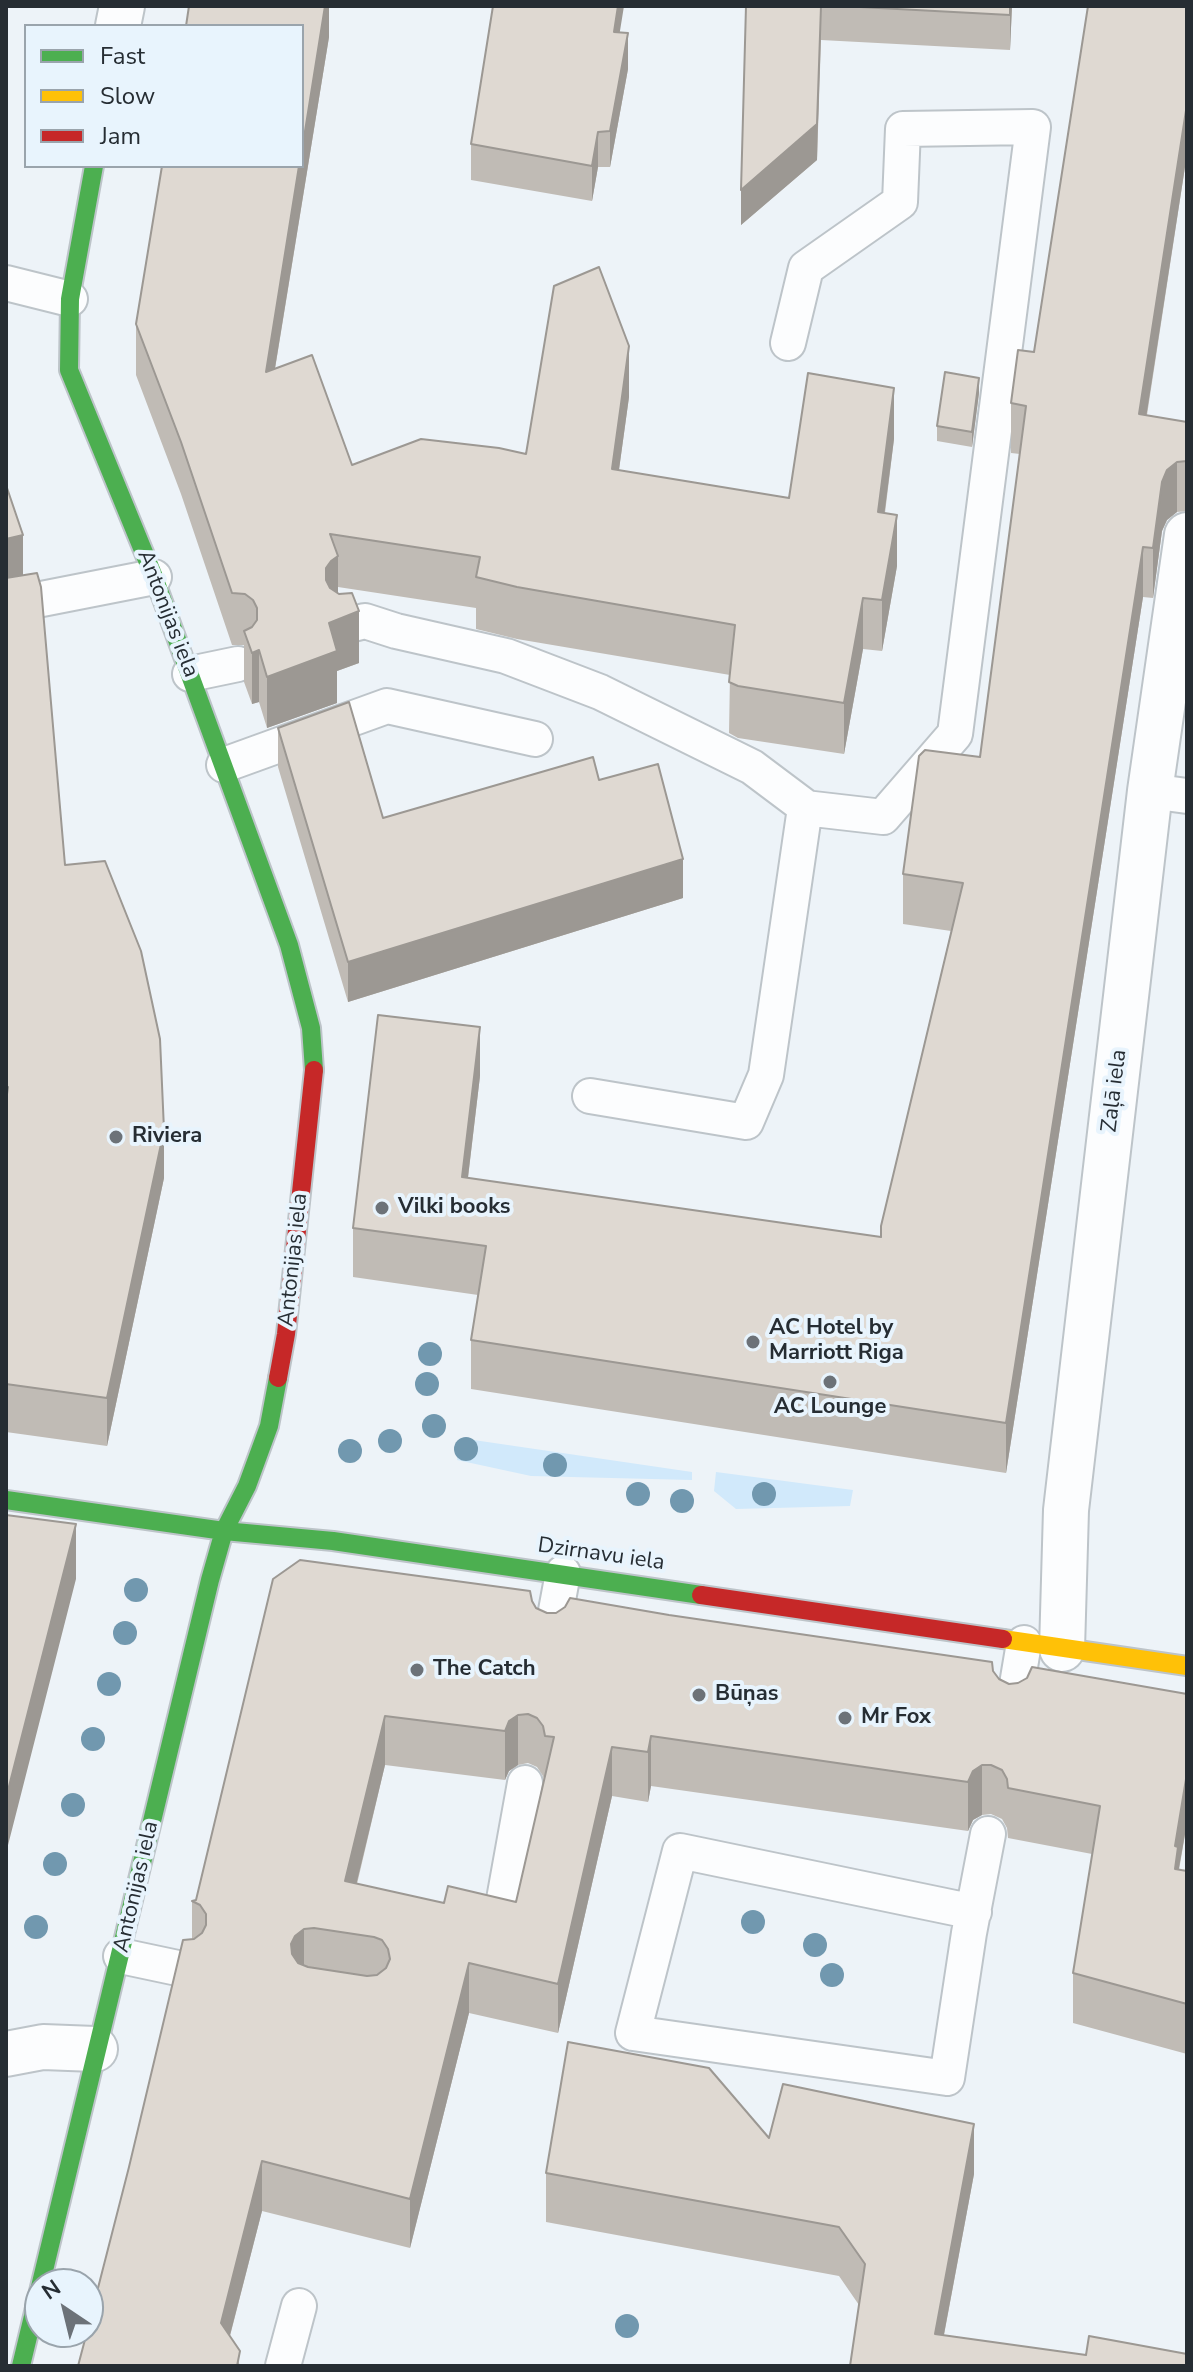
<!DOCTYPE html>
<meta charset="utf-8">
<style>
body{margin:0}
#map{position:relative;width:1193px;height:2372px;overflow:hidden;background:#edf3f8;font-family:"Nunito Sans",sans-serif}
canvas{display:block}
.frame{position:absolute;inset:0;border:8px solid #262d33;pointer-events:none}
.legend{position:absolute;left:24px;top:24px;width:280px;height:144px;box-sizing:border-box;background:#e8f4fd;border:2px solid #9aa4ac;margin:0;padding:10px 14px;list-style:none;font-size:24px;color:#262d33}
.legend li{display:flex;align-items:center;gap:16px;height:40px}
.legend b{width:40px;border:2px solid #9aa4ac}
.north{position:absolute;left:24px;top:2268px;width:80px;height:80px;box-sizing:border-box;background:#e8f4fd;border:2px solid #9aa4ac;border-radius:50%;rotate:325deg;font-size:22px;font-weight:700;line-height:32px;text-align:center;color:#262d33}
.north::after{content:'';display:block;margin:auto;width:28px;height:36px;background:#6c7278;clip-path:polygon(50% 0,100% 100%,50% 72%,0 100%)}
</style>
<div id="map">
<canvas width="1193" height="2372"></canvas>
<div class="frame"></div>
<ul class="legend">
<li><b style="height:10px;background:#4caf50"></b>Fast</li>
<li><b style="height:10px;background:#ffc107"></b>Slow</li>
<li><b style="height:10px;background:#c62828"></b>Jam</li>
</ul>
<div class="north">N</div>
</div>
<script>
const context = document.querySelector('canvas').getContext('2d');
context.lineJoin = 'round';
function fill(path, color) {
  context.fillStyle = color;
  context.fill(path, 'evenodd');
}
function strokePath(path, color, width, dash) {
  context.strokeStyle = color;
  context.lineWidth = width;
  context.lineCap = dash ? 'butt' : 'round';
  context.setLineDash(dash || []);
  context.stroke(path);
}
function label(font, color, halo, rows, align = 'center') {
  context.font = font + ' "Nunito Sans",sans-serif';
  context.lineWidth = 8;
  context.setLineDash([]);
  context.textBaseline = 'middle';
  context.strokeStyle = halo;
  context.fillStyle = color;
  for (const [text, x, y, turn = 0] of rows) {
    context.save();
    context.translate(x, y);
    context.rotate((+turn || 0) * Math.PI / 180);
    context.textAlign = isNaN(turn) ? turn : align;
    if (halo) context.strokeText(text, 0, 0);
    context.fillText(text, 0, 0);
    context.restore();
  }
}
fill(new Path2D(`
 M 460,1438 L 692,1472 L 692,1480 L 531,1476 L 457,1460 Z
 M 716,1472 L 853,1490 L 850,1506 L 736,1509 L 714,1491 Z`), '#d1e9fb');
const lane = new Path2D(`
 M 6,283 L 70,299
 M 6,606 L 154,577
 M 345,626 L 365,621 L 396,631 L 506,656 L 600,692 L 752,767 L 808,809
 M 190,674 L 238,664
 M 224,765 L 387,706 L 535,739
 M 1150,791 L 1187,796
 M 590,1096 L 746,1122 L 766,1075 L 805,808 L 883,817 L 955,734 L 1033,127 L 903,129 L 900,202 L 806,268 L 788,343
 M 550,1643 L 563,1573
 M 1012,1714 L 1024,1643
 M 503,1905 L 525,1783
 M 974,1912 L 680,1851 L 633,2033 L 947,2078 L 969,1933 L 988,1834
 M 121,1956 L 187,1970
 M 283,2366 L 299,2306`);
const street = new Path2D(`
 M 118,26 L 122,6
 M 1062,1649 L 1066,1510 L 1150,791 L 1187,535
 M 6,2054 L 43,2047 L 95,2049`);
const fast = new Path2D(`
 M 94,166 L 70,299 L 69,370 L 154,577 L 289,945 L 311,1028 L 314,1070
 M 6,1500 L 224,1531 L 333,1541 L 701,1595
 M 21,2366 L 210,1580 L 224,1531 L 247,1486 L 269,1426 L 278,1378`);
const slow = new Path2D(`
 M 1003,1639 L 1187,1666`);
const jam = new Path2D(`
 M 278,1378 L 286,1334 L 314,1070
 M 701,1595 L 1003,1639`);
strokePath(lane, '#bdc4c9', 38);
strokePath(street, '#bdc4c9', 48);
strokePath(fast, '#bdc4c9', 22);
strokePath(slow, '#bdc4c9', 22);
strokePath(jam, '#bdc4c9', 22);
strokePath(lane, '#fcfdfe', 34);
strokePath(street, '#fcfdfe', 44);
strokePath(fast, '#4caf50', 18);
strokePath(slow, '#ffc107', 18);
strokePath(jam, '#c62828', 18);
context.fillStyle = '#7198af';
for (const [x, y] of [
 [430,1354],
 [427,1384],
 [434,1426],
 [390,1441],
 [466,1449],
 [350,1451],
 [555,1465],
 [638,1494],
 [764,1494],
 [682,1501],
 [136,1590],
 [125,1633],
 [109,1684],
 [93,1739],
 [73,1805],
 [55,1864],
 [753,1922],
 [36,1927],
 [815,1945],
 [832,1975],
 [627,2326]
]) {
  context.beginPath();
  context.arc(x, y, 12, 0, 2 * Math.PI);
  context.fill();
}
fill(new Path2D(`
 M 189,6 L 329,6 L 329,37 L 275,369 L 352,465 L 526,454 L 629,397 L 619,470 L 789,498 L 894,439 L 885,513 L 897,566 L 882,651 L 863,649 L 844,754 L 738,738 L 729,733 L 730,675 L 517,639 L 476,629 L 476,608 L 338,587 L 338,593 L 359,663 L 337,671 L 337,703 L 267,728 L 259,702 L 252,704 L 244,682 L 244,645 L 232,645 L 181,494 L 136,375 L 136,324 Z
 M 746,6 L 1012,6 L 1010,50 L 821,40 L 817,160 L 741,225 Z
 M 1187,6 L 1187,154 L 1147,415 L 1187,422 L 1187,511 L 1177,512 L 1167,520 L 1162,531 L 1153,598 L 1143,597 L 1006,1473 L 471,1389 L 471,1340 L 478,1295 L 353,1277 L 353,1228 L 480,1076 L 468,1178 L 881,1237 L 881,1226 L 951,931 L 903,924 L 903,874 L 980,757 L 1020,454 L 1011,453 L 1011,403 Z
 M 620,33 L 628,69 L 610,167 L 598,167 L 592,201 L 471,180 L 471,144 Z
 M 979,393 L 972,447 L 937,441 L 937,426 Z
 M 6,485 L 23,575 L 65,865 L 164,1178 L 107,1446 L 6,1432 Z
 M 278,728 L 383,818 L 599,780 L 683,898 L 348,1002 L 278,767 Z
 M 273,1579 L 532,1601 L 536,1608 L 547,1613 L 993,1671 L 999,1679 L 1009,1684 L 1187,1694 L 1187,1823 L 1179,1870 L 1187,1871 L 1187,2054 L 1073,2023 L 1073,1973 L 1092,1854 L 1008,1838 L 1007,1828 L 1002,1819 L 991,1814 L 982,1815 L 973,1820 L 968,1831 L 651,1786 L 648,1802 L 612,1796 L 558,2033 L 469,2013 L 410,2248 L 262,2211 L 230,2336 L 240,2366 L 78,2366 L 192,1939 L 192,1901 L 196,1900 ZM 528,1763 L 537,1767 L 543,1776 L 544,1780 L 516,1902 L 444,1903 L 357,1884 L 385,1765 L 505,1780 L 509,1771 L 518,1765 Z
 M 769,2138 L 974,2174 L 944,2335 L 1086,2355 L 850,2366 L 859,2305 L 839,2276 L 546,2222 L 546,2173 Z`), '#c0bbb5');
fill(new Path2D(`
 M 324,6 L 329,6 L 329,37 L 266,423 L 266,372 L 299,166 L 302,166 L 302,150 Z
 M 618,6 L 624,6 L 614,68 L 614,32 Z
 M 821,6 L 817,160 L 741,225 L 741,190 Z
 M 1010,6 L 1012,6 L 1010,50 Z
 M 628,33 L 628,69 L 610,167 L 610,131 Z
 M 1187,104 L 1187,154 L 1139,463 L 1139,414 Z
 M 598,132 L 598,167 L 592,201 L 592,166 Z
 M 629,346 L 629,397 L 612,520 L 612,469 Z
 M 979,378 L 979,393 L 972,447 L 972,432 Z
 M 894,388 L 894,439 L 878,563 L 878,512 Z
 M 1177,462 L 1177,512 L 1167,520 L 1162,531 L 1153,598 L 1153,548 L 1162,482 L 1167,470 Z
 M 897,515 L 897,566 L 882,651 L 882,600 Z
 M 23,535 L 23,582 L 6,587 L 6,539 Z
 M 1143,547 L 1143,597 L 1006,1473 L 1006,1423 Z
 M 338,556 L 338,608 L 326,620 L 326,568 L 331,561 Z
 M 863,598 L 863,649 L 844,754 L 844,703 Z
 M 359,611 L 359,663 L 337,671 L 337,703 L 267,728 L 267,677 L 329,623 Z
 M 259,650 L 259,702 L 252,704 L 252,653 Z
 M 683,859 L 683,898 L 348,1002 L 348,962 Z
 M 480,1027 L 480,1076 L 462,1227 L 462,1177 Z
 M 164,1130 L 164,1178 L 107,1446 L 107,1398 Z
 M 76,1524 L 76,1579 L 6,1853 L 6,1798 Z
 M 518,1715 L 518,1765 L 509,1771 L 505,1780 L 505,1731 L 509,1721 Z
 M 385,1716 L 385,1765 L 345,1931 L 345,1881 Z
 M 651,1736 L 651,1786 L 648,1802 L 648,1752 Z
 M 612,1747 L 612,1796 L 558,2033 L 558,1984 Z
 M 982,1765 L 982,1815 L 973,1820 L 968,1831 L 968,1782 L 973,1771 Z
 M 1187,1773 L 1187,1823 L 1178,1873 L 1175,1919 L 1175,1846 Z
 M 304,1929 L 304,1978 L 291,1993 L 291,1944 L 295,1936 Z
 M 469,1963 L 469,2013 L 410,2248 L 410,2199 Z
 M 974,2124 L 974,2174 L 938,2366 L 935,2334 Z
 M 262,2161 L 262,2211 L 222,2366 L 221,2323 Z`), '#9c9893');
const building = new Path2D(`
 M 189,6 L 325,6 L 302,150 L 302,26 L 186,26 Z
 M 493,6 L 618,6 L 614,32 L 628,33 L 610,131 L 598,132 L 592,166 L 471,144 Z
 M 746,6 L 821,6 L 817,124 L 741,190 Z
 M 841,6 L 1010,6 L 1010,15 Z
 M 1088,6 L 1187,6 L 1187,104 L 1139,414 L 1187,422 L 1187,461 L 1177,462 L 1167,470 L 1162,482 L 1153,548 L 1143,547 L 1006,1423 L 471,1340 L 486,1246 L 353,1228 L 378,1015 L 480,1027 L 462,1177 L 881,1237 L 881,1226 L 963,883 L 903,874 L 919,756 L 925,750 L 980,757 L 1026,406 L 1011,403 L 1018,350 L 1034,352 Z
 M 162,166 L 299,166 L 266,372 L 312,355 L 352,465 L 421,439 L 499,448 L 526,454 L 554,286 L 599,267 L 629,346 L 612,469 L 789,498 L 808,373 L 894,388 L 878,512 L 897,515 L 882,600 L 863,598 L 844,703 L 738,686 L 729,682 L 735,625 L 517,587 L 476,577 L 480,557 L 330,534 L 338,556 L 331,561 L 326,568 L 326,580 L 330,588 L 339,594 L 352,593 L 359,611 L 329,623 L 337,651 L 267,677 L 259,650 L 252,653 L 244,631 L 252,627 L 257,620 L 257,608 L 253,600 L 245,594 L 232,593 L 181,442 L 136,324 Z
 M 945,372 L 979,378 L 972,432 L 937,426 Z
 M 6,485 L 23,535 L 6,539 Z
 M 37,573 L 41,587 L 65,865 L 105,861 L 141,951 L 160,1039 L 164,1130 L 107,1398 L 6,1384 L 6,1101 L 8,1087 L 6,1087 L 6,578 Z
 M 349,702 L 383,818 L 593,757 L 599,780 L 658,764 L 683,859 L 348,962 L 278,728 Z
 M 6,1515 L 76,1524 L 6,1798 Z
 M 300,1560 L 530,1591 L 532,1601 L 536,1608 L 547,1613 L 556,1613 L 565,1607 L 570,1598 L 669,1615 L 992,1662 L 993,1671 L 999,1679 L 1009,1684 L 1018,1683 L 1027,1678 L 1032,1667 L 1187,1694 L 1187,1773 L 1175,1846 L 1178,1847 L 1175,1869 L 1187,1871 L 1187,2004 L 1073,1973 L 1100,1806 L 1008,1788 L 1007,1779 L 1002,1770 L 991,1765 L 982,1765 L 973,1771 L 968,1782 L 651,1736 L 648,1752 L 612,1747 L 558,1984 L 469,1963 L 410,2199 L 262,2161 L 221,2323 L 240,2351 L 237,2366 L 78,2366 L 87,2332 L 88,2332 L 88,2327 L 129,2167 L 183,1940 L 194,1939 L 202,1933 L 206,1925 L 206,1914 L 200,1905 L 192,1901 L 196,1900 L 273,1579 ZM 528,1714 L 537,1718 L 543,1726 L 545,1736 L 554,1737 L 516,1902 L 448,1886 L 444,1903 L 345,1881 L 385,1716 L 505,1731 L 509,1721 L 518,1715 ZM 314,1928 L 374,1937 L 382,1940 L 388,1949 L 390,1959 L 386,1968 L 377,1975 L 367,1976 L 308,1967 L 298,1963 L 292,1954 L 291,1944 L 295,1936 L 304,1929 Z
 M 568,2042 L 709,2068 L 769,2138 L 783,2084 L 974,2124 L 935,2334 L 1086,2355 L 1089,2336 L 1187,2354 L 1187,2366 L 850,2366 L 865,2264 L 839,2227 L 546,2173 Z`);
fill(building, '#dfd9d2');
strokePath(building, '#9c9893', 2);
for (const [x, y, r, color] of [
 [116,1137,8,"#6c7278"],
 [382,1208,8,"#6c7278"],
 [753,1342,8,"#6c7278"],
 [830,1382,8,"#6c7278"],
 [417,1670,8,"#6c7278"],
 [699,1695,8,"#6c7278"],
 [845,1718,8,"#6c7278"]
]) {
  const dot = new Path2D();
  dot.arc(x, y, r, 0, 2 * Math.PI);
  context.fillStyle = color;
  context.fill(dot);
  strokePath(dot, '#e8f4fd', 3);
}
label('22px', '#262d33', '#e8f4fd', [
 ["Antonijas iela",167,614,69],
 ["Zaļā iela",1115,1091,-83],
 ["Antonijas iela",294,1260,-84],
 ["Dzirnavu iela",601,1555,8],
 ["Antonijas iela",137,1887,-77]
]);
label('bold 22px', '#262d33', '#e8f4fd', [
 ["Riviera",132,1137],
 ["Vilki books",398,1208],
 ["AC Hotel by",769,1329],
 ["Marriott Riga",769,1354],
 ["AC Lounge",830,1408,"center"],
 ["The Catch",433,1670],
 ["Būņas",715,1695],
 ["Mr Fox",861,1718]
], 'left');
</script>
